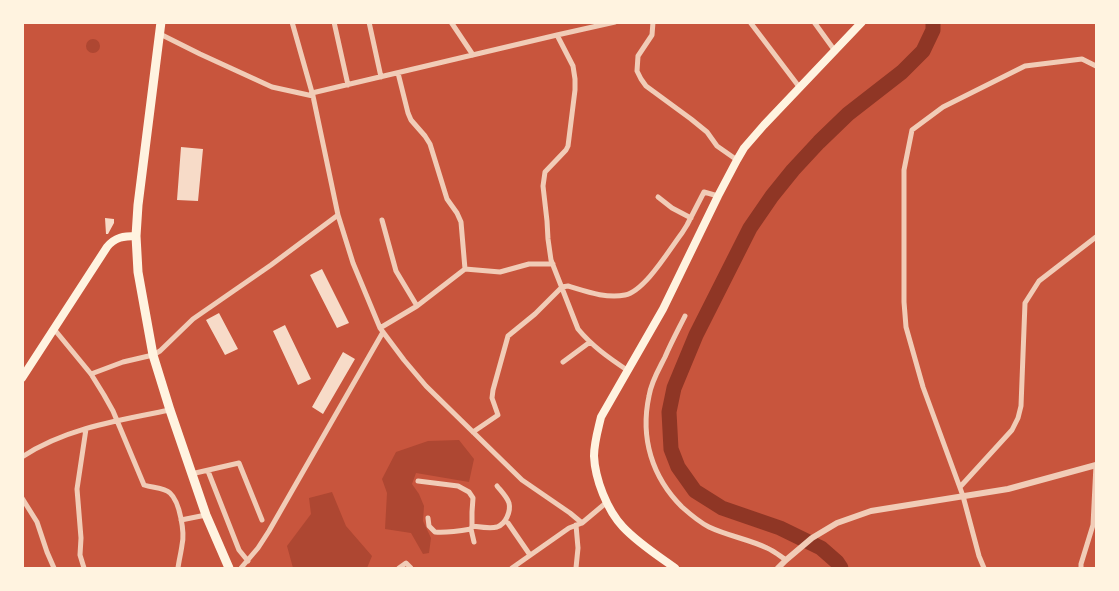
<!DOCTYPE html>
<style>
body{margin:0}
#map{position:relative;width:1119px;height:591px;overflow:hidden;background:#c8553d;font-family:"Zilla Slab",serif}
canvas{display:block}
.frame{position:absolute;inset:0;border:24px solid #fff3e0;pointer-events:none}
</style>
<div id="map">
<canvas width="1119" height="591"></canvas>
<div class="frame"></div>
</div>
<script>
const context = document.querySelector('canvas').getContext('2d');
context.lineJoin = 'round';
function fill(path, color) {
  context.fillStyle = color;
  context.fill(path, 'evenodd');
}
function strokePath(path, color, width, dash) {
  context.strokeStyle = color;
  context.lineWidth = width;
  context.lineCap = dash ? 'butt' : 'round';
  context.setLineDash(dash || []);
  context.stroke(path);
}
fill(new Path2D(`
 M86 46a7 7 0 1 1 14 0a7 7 0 1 1-14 0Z
 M 459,440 L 474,459 L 469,482 L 416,473 L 412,484 L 419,494 L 424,506 L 423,521 L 431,538 L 429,553 L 423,554 L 411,533 L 385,529 L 387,493 L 382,479 L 396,452 L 428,441 Z
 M 332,492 L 346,526 L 372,556 L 367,568 L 293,568 L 287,546 L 311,514 L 309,498 Z`), '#ae4732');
strokePath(new Path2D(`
 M 841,568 L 837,562 L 821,548 L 780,528 L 722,508 L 695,491 L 678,467 L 671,449 L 669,412 L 674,388 L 696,335 L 750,228 L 772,196 L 793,170 L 819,142 L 848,114 L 902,72 L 923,51 L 933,30 L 933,22`), '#8f3625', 15);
fill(new Path2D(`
 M 181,147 L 203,149 L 198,201 L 177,200 Z
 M 105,218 L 114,219 L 114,223 L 108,234 L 106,234 Z
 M 322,269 L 349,323 L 337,328 L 310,275 Z
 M 219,313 L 238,349 L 225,355 L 206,320 Z
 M 285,325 L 311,379 L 298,385 L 273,331 Z
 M 343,352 L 355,359 L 323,414 L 312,407 Z`), '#f7dbc8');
strokePath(new Path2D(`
 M 292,22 L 313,96 L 338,215 L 353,263 L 380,328 L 404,360 L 426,386 L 522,480 L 570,513 L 582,523
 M 334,22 L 348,85
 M 369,22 L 381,77
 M 451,22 L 473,55
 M 653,22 L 652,35 L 638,56 L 637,71 L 641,79 L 646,86 L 691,119 L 707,132 L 717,146 L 737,160
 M 750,22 L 800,88
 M 814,22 L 835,51
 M 160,34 L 200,54 L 272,87 L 313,96
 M 557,35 L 573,66 L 575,79 L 575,90 L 568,146 L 566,150 L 545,172 L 543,186 L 547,221 L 548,239 L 551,260 L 578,329 C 592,346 609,358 627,370
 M 398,73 L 408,113 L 411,120 L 425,136 L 430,144 L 447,199 L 457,213 L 461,222 L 465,269
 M 312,93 L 557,35 L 615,22
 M 658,197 L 672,208 L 691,218
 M 382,220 L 396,271 L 417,306
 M 685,316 C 678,330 671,343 665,357 C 659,369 651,382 649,396 C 640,438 652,477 682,507 C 691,515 699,522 709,527 C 728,536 748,539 767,548 C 774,551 780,556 786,560
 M 380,328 L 417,306 L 465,269 L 500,272 L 529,264 L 553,264
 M 54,329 L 91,374 L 104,395 L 113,411 L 144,485 C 153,488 164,487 170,493 C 180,502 185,533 182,545 C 181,553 179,560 178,568
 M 563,362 L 590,342
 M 91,374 L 123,362 L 153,355 L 160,351 L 193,319 L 271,265 L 338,215
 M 473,432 L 498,415 L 492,398 L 493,390 L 508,336 L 535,314 L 562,287 L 568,286 C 585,291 606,299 625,295 C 645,291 669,250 682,233 L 687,225 L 704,192 L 718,196
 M 22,457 C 66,428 120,420 170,410
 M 208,471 L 239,550 L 248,561
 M 191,474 L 239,463 L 262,520
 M 418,481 L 458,486 L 469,492 L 473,498 L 472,512 L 472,526
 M 960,487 L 1012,430 L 1018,418 L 1021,406 L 1025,303 L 1039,281 L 1096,237
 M 22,498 L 37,522 L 47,552 L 54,568
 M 428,518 L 429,526 L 435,532 C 447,533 459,531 471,529 L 472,526 C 480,527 490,529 497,527 C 506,524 511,511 509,503 C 507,497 501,491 497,486
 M 181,520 L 206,515
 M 505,521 L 508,523 L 530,555
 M 576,525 L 578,548 L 576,568
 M 471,529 L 474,542
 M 84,568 L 80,555 L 81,538 L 77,489 L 86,429
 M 241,568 L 258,548 L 269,531 L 383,332
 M 399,568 L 406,563 L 411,568
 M 512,568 L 569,528 L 582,523 L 607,502
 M 984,568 L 979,556 L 963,496 L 923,387 L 906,327 L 904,302 L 904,170 L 912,130 L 943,107 L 1025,66 L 1082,59 L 1096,66
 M 1081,568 L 1081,564 L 1093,525 L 1096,465`), '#f1ccb7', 5);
strokePath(new Path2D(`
 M 778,568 L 786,560 L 812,538 L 837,523 L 871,511 L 1008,489 L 1096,465`), '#f1ccb7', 6);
strokePath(new Path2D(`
 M 22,378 L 107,247 C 115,237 124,236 136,236
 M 675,568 C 657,555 638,543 623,527 C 607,510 595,479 594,456 C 594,443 598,430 601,417 L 663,309 L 718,196 L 737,160 L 744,148 L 764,125 L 862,22`), '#fff3e0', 8);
strokePath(new Path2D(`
 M 161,22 L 138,205 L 136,236 L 138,272 L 153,355 L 170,410 L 206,515 L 229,568`), '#fff3e0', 9);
</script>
